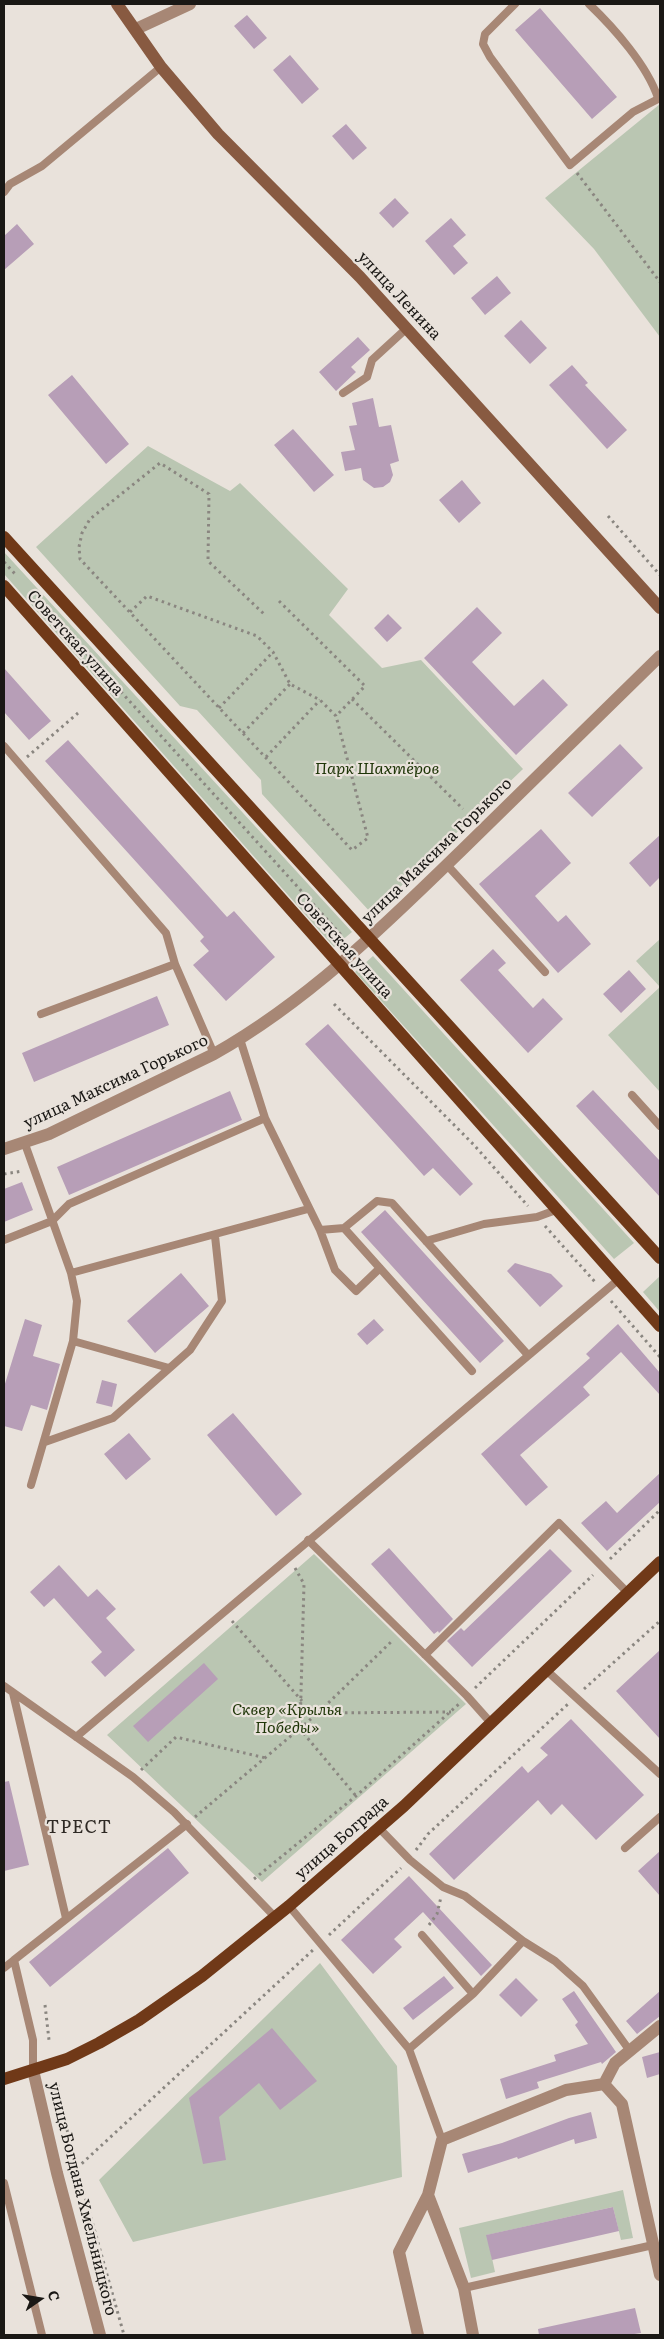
<!DOCTYPE html>
<meta charset="utf-8">
<style>
body{margin:0}
#map{position:relative;width:664px;height:2339px;overflow:hidden;background:#e9e2db;font-family:Literata,serif}
canvas{display:block}
.frame{position:absolute;inset:0;border:5px solid #1a1815;pointer-events:none}
.north{position:absolute;left:15px;top:2274px;width:50px;height:50px;-webkit-text-stroke:4px #e9e2db;paint-order:stroke;rotate:77deg;font-size:14px;font-weight:700;line-height:20px;text-align:center;color:#1a1815}
.north::after{content:'';display:block;margin:auto;width:18px;height:22px;background:#1a1815;clip-path:polygon(50% 0,100% 100%,50% 72%,0 100%)}
</style>
<div id="map">
<canvas width="664" height="2339"></canvas>
<div class="frame"></div>
<div class="north">С</div>
</div>
<script>
const context = document.querySelector('canvas').getContext('2d');
context.lineJoin = 'round';
function fill(path, color) {
  context.fillStyle = color;
  context.fill(path, 'evenodd');
}
function strokePath(path, color, width, dash) {
  context.strokeStyle = color;
  context.lineWidth = width;
  context.lineCap = dash ? 'butt' : 'round';
  context.setLineDash(dash || []);
  context.stroke(path);
}
function label(font, color, halo, rows, align = 'center') {
  context.font = font + ' Literata,serif';
  context.lineWidth = 4.5;
  context.setLineDash([]);
  context.textBaseline = 'middle';
  context.strokeStyle = halo;
  context.fillStyle = color;
  for (const [text, x, y, turn = 0] of rows) {
    context.save();
    context.translate(x, y);
    context.rotate((+turn || 0) * Math.PI / 180);
    context.textAlign = isNaN(turn) ? turn : align;
    if (halo) context.strokeText(text, 0, 0);
    context.fillText(text, 0, 0);
    context.restore();
  }
}
fill(new Path2D(`
 M 660,104 L 660,337 L 594,249 L 545,198 Z
 M 148,446 L 230,491 L 240,483 L 348,589 L 329,615 L 382,668 L 421,660 L 523,769 L 372,914 L 262,794 L 261,780 L 197,710 L 180,706 L 36,547 Z
 M 4,552 L 352,932 L 334,947 L 4,574 Z
 M 660,939 L 660,1092 L 608,1035 L 660,987 L 636,961 Z
 M 373,956 L 634,1243 L 614,1259 L 355,972 Z
 M 660,1276 L 660,1312 L 643,1292 Z
 M 314,1554 L 466,1704 L 262,1882 L 107,1735 Z
 M 320,1963 L 397,2066 L 402,2177 L 133,2242 L 99,2180 Z
 M 623,2190 L 633,2238 L 621,2240 L 613,2207 L 487,2235 L 495,2272 L 471,2278 L 459,2228 Z`), '#bac6b2');
fill(new Path2D(`
 M 540,8 L 617,97 L 592,119 L 515,30 Z
 M 247,15 L 267,38 L 254,49 L 234,26 Z
 M 290,55 L 319,89 L 302,104 L 273,70 Z
 M 346,124 L 367,148 L 353,160 L 332,136 Z
 M 395,198 L 409,213 L 393,228 L 379,213 Z
 M 451,218 L 466,235 L 453,246 L 468,263 L 454,275 L 425,241 Z
 M 17,224 L 34,244 L 4,270 L 4,236 Z
 M 497,276 L 511,293 L 485,315 L 471,298 Z
 M 521,320 L 547,348 L 530,364 L 504,336 Z
 M 358,337 L 370,350 L 351,367 L 356,372 L 336,391 L 319,372 Z
 M 572,365 L 588,383 L 585,385 L 627,430 L 607,449 L 549,385 Z
 M 72,375 L 129,444 L 106,464 L 48,395 Z
 M 373,398 L 379,427 L 391,425 L 399,461 L 390,464 L 393,475 L 390,482 L 383,487 L 374,488 L 363,480 L 361,468 L 345,471 L 341,452 L 355,450 L 349,426 L 357,425 L 352,403 Z
 M 293,429 L 334,475 L 314,492 L 274,445 Z
 M 462,480 L 481,503 L 459,523 L 439,500 Z
 M 477,607 L 502,633 L 472,662 L 514,706 L 543,679 L 568,705 L 516,755 L 424,658 Z
 M 388,614 L 402,628 L 387,642 L 374,628 Z
 M 4,668 L 51,721 L 29,740 L 4,712 Z
 M 68,740 L 227,917 L 234,911 L 275,957 L 226,1001 L 193,965 L 209,951 L 200,941 L 204,937 L 45,761 Z
 M 620,744 L 643,768 L 592,817 L 568,793 Z
 M 541,829 L 571,863 L 535,896 L 558,922 L 566,915 L 591,944 L 558,973 L 479,884 Z
 M 660,835 L 660,877 L 650,887 L 629,863 Z
 M 493,949 L 506,963 L 498,970 L 533,1008 L 543,998 L 563,1019 L 528,1053 L 460,980 Z
 M 629,970 L 646,989 L 621,1013 L 603,994 Z
 M 157,996 L 169,1025 L 34,1082 L 22,1053 Z
 M 328,1024 L 473,1184 L 460,1196 L 433,1168 L 424,1176 L 305,1044 Z
 M 593,1090 L 660,1161 L 660,1197 L 576,1106 Z
 M 230,1091 L 242,1120 L 69,1195 L 57,1167 Z
 M 22,1182 L 33,1210 L 4,1222 L 4,1189 Z
 M 385,1210 L 504,1341 L 480,1363 L 361,1232 Z
 M 515,1263 L 551,1274 L 563,1286 L 540,1307 L 507,1271 Z
 M 181,1273 L 209,1306 L 155,1353 L 127,1321 Z
 M 25,1319 L 42,1325 L 33,1356 L 60,1364 L 47,1410 L 31,1405 L 22,1431 L 4,1426 L 4,1387 Z
 M 374,1319 L 384,1330 L 367,1345 L 357,1334 Z
 M 618,1324 L 660,1373 L 660,1395 L 621,1352 L 583,1387 L 590,1395 L 520,1455 L 548,1487 L 526,1506 L 481,1454 L 590,1358 L 586,1354 Z
 M 102,1380 L 117,1384 L 112,1407 L 96,1403 Z
 M 233,1413 L 302,1494 L 276,1516 L 207,1435 Z
 M 129,1433 L 151,1459 L 126,1480 L 104,1454 Z
 M 660,1473 L 660,1502 L 607,1551 L 581,1523 L 606,1501 L 617,1513 Z
 M 389,1548 L 453,1619 L 439,1633 L 438,1631 L 434,1634 L 371,1564 Z
 M 550,1549 L 572,1571 L 472,1667 L 447,1641 L 461,1628 L 464,1631 Z
 M 59,1565 L 88,1597 L 97,1589 L 116,1609 L 106,1618 L 135,1650 L 105,1677 L 91,1662 L 102,1652 L 54,1598 L 44,1607 L 30,1592 Z
 M 660,1650 L 660,1739 L 616,1691 Z
 M 204,1663 L 218,1679 L 148,1742 L 133,1726 Z
 M 571,1719 L 644,1795 L 596,1840 L 562,1804 L 551,1815 L 538,1800 L 454,1880 L 429,1854 L 522,1766 L 528,1773 L 548,1755 L 540,1748 Z
 M 9,1781 L 29,1865 L 4,1871 L 4,1782 Z
 M 168,1848 L 189,1873 L 50,1987 L 29,1962 Z
 M 660,1851 L 660,1896 L 638,1871 Z
 M 409,1876 L 492,1965 L 481,1976 L 423,1912 L 394,1939 L 402,1947 L 373,1974 L 341,1940 Z
 M 444,1976 L 454,1988 L 413,2020 L 403,2008 Z
 M 516,1978 L 538,2000 L 521,2017 L 499,1995 Z
 M 574,1991 L 616,2052 L 602,2064 L 601,2062 L 537,2082 L 539,2088 L 506,2099 L 500,2079 L 556,2061 L 554,2055 L 588,2044 L 575,2025 L 578,2022 L 562,1999 Z
 M 660,1991 L 660,2016 L 637,2034 L 626,2021 Z
 M 272,2028 L 317,2081 L 280,2110 L 259,2083 L 219,2117 L 226,2160 L 203,2164 L 189,2098 Z
 M 660,2052 L 660,2074 L 647,2078 L 642,2057 Z
 M 591,2112 L 597,2138 L 575,2144 L 574,2139 L 518,2159 L 517,2157 L 468,2173 L 462,2154 L 502,2143 L 569,2118 Z
 M 613,2207 L 619,2231 L 492,2260 L 486,2235 Z
 M 635,2308 L 641,2333 L 628,2335 L 539,2335 L 538,2329 Z`), '#b79eb7');
strokePath(new Path2D(`
 M 577,173 L 660,282
 M 608,516 L 660,575
 M 4,562 L 16,575
 M 38,600 L 343,937
 M 279,601 L 365,686 L 336,716
 M 130,612 L 147,596 L 257,636 L 273,652 L 290,684 L 320,700 L 336,716 L 368,838 L 352,850 L 80,559 L 79,547 L 82,533 L 90,519 L 160,463 L 209,494 L 208,561 L 264,614
 M 352,699 L 463,809
 M 219,708 L 273,652
 M 243,733 L 290,684
 M 27,757 L 78,713
 M 266,757 L 320,700
 M 334,1004 L 474,1145 L 528,1206
 M 4,1174 L 23,1171
 M 545,1226 L 596,1283
 M 611,1301 L 660,1357
 M 610,1559 L 660,1510
 M 295,1568 L 304,1584 L 300,1729 L 356,1796
 M 232,1621 L 302,1701
 M 475,1688 L 593,1575
 M 584,1689 L 660,1621
 M 319,1713 L 451,1712
 M 141,1770 L 176,1737 L 266,1758
 M 195,1817 L 318,1713 L 393,1640
 M 416,1850 L 428,1834 L 568,1704
 M 254,1879 L 356,1796 L 460,1703
 M 429,1925 L 437,1914 L 441,1897
 M 329,1935 L 401,1868
 M 45,2005 L 49,2040
 M 58,2085 L 61,2107 L 77,2168 L 124,2335
 M 77,2168 L 313,1950`), '#8a8680', 3, [2.5, 4]);
strokePath(new Path2D(`
 M 515,4 L 485,34 L 483,44 L 490,57 L 570,165 L 633,112 L 660,98
 M 589,4 C 614,28 647,65 658,98
 M 4,192 L 10,184 L 42,166 L 161,67
 M 343,393 L 367,377 L 372,360 L 407,328
 M 4,746 L 166,933 L 175,964 L 214,1054
 M 447,865 L 545,972
 M 41,1014 L 175,964
 M 240,1039 L 265,1118 L 320,1230 L 335,1270 L 356,1291 L 380,1268
 M 632,1095 L 660,1126
 M 25,1144 L 71,1273 L 77,1301 L 73,1341 L 31,1485
 M 344,1228 L 472,1371
 M 320,1230 L 344,1228 L 377,1201 L 392,1203 L 528,1355
 M 4,1240 L 52,1221 L 69,1204 L 265,1118
 M 426,1241 L 484,1224 L 537,1217 L 556,1210
 M 71,1273 L 308,1209
 M 73,1341 L 169,1368
 M 45,1442 L 113,1418 L 190,1350 L 222,1301 L 215,1236
 M 308,1540 L 467,1696 L 491,1723
 M 425,1655 L 559,1523 L 628,1593
 M 546,1670 L 660,1774
 M 4,1686 L 133,1777 L 174,1812 L 275,1917
 M 13,1693 L 66,1918
 M 76,1737 L 618,1280
 M 379,1828 L 410,1860 L 443,1887 L 465,1896 L 523,1941 L 555,1961 L 583,1986 L 630,2051
 M 625,1848 L 660,1817
 M 289,1906 L 409,2049 L 442,2140
 M 4,1968 L 14,1960
 M 473,1994 L 523,1941
 M 409,2049 L 473,1994 L 422,1935
 M 33,2070 L 33,2040 L 14,1960 L 187,1824
 M 4,2183 L 42,2335
 M 464,2288 L 653,2245`), '#a78775', 8);
strokePath(new Path2D(`
 M 136,29 L 190,4
 M 4,1149 L 49,1134 L 214,1054 C 308,1001 385,925 462,850 C 528,785 594,721 660,656
 M 33,2070 L 57,2173 L 100,2335
 M 604,2084 L 622,2104 L 660,2275
 M 428,2195 L 464,2288 L 473,2335
 M 418,2335 L 399,2252 L 428,2195 L 442,2140 L 566,2090 L 604,2084 L 615,2063 L 660,2026`), '#a78775', 12);
strokePath(new Path2D(`
 M 117,4 L 161,67 L 218,134 L 360,277 L 660,608`), '#885a41', 12);
strokePath(new Path2D(`
 M 4,537 L 660,1258
 M 4,586 L 660,1326
 M 4,2079 L 67,2059 L 99,2043 L 139,2020 L 202,1976 L 289,1906 L 404,1806 L 660,1562`), '#703918', 12);
label('16px', '#1a1815', '#e9e2db', [
 ["улица Ленина",399,296,47],
 ["Советская улица",75,643,48],
 ["улица Максима Горького",437,851,-44],
 ["Советская улица",344,946,48],
 ["улица Максима Горького",116,1082,-25],
 ["улица Бограда",342,1838,-41],
 ["улица Богдана Хмельницкого",82,2199,76]
]);
label('italic 16px', '#1e3507', '#e9e2db', [
 ["Парк Шахтёров",377,769],
 ["Сквер «Крылья",287,1710],
 ["Победы»",287,1728]
]);
context.letterSpacing = '1px';
label('18px', '#2e2924', '#e9e2db', [
 ["ТРЕСТ",79,1828]
]);
context.letterSpacing = '0px';
</script>
